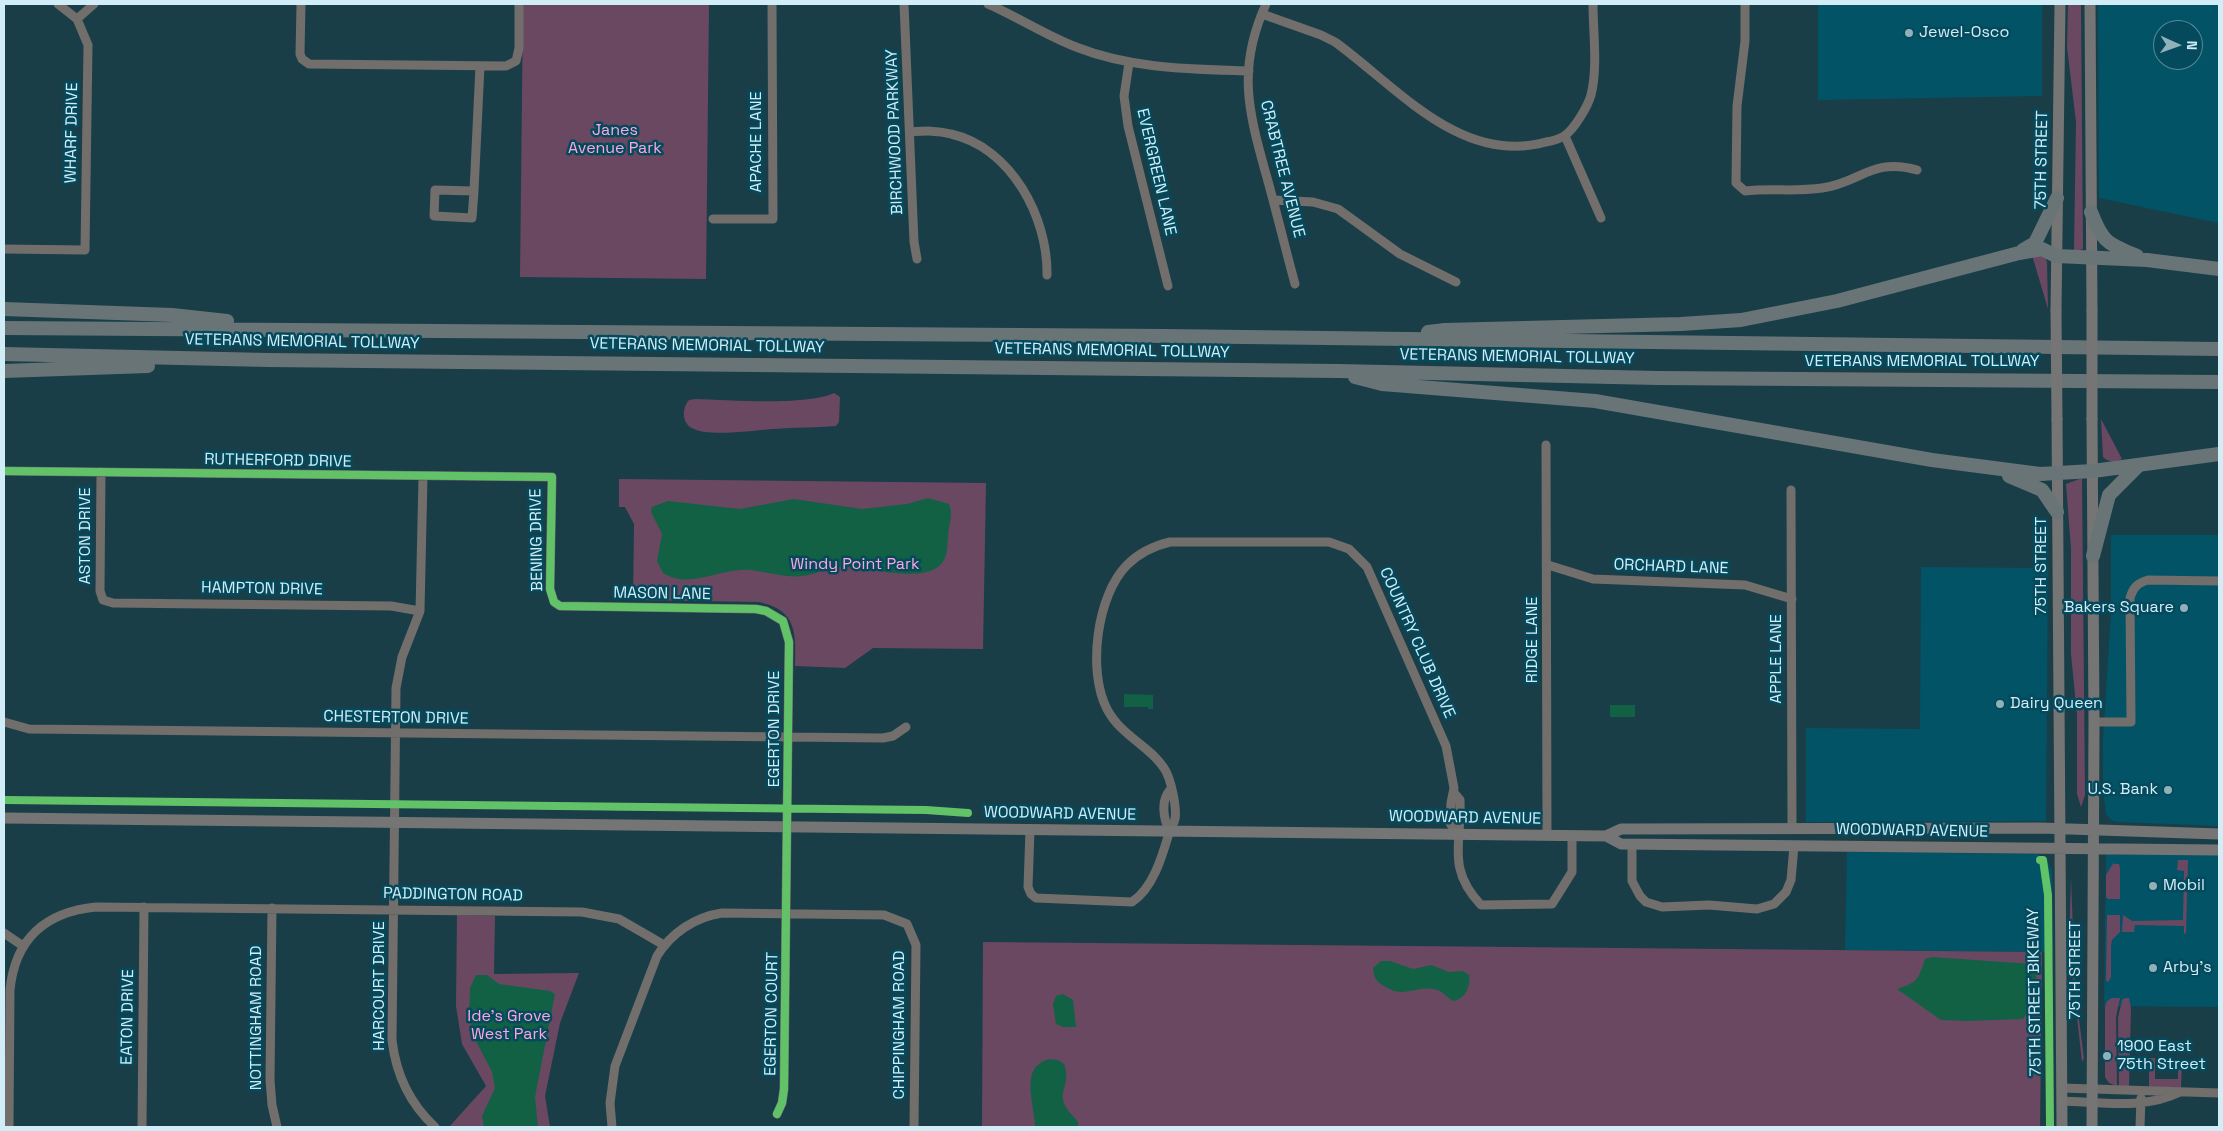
<!DOCTYPE html>
<style>
body{margin:0}
#map{position:relative;width:2223px;height:1131px;overflow:hidden;background:#193e48;font-family:"Space Grotesk",sans-serif}
canvas{display:block}
.frame{position:absolute;inset:0;border:5px solid #d0edf8;pointer-events:none}
.north{position:absolute;left:2153px;top:20px;width:50px;height:50px;box-sizing:border-box;background:#054a5c;border:1px solid #568b9a;border-radius:50%;rotate:92deg;font-size:14px;font-weight:700;line-height:20px;text-align:center;color:#d0edf8}
.north::after{content:'';display:block;margin:auto;width:18px;height:22px;background:#90b0ba;clip-path:polygon(50% 0,100% 100%,50% 72%,0 100%)}
</style>
<div id="map">
<canvas width="2223" height="1131"></canvas>
<div class="frame"></div>
<div class="north">N</div>
</div>
<script>
const context = document.querySelector('canvas').getContext('2d');
context.lineJoin = 'round';
function fill(path, color) {
  context.fillStyle = color;
  context.fill(path, 'evenodd');
}
function strokePath(path, color, width, dash) {
  context.strokeStyle = color;
  context.lineWidth = width;
  context.lineCap = dash ? 'butt' : 'round';
  context.setLineDash(dash || []);
  context.stroke(path);
}
function label(font, color, halo, rows, align = 'center') {
  context.font = font + ' "Space Grotesk",sans-serif';
  context.lineWidth = 5;
  context.setLineDash([]);
  context.textBaseline = 'middle';
  context.strokeStyle = halo;
  context.fillStyle = color;
  for (const [text, x, y, turn = 0] of rows) {
    context.save();
    context.translate(x, y);
    context.rotate((+turn || 0) * Math.PI / 180);
    context.textAlign = isNaN(turn) ? turn : align;
    if (halo) context.strokeText(text, 0, 0);
    context.fillText(text, 0, 0);
    context.restore();
  }
}
fill(new Path2D(`
 M 1818,4 L 2042,4 L 2042,96 L 1818,100 Z
 M 2098,4 L 2219,4 L 2219,223 L 2099,198 ZM 2163,30 L 2193,30 L 2193,60 L 2163,60 Z
 M 2111,535 L 2219,535 L 2219,826 L 2119,822 L 2112,821 L 2106,814 L 2103,790 L 2103,739 L 2111,612 Z
 M 1921,567 L 2048,568 L 2046,821 L 1806,822 L 1806,728 L 1920,729 Z
 M 1847,852 L 2038,854 L 2048,862 L 2052,872 L 2053,952 L 1845,950 Z
 M 2106,853 L 2219,855 L 2219,1007 L 2104,1006 Z`), '#035366');
fill(new Path2D(`
 M 523,4 L 709,4 L 706,279 L 520,277 Z
 M 2068,4 L 2081,4 L 2081,7 L 2083,249 L 2076,251 L 2074,250 L 2076,122 L 2067,47 Z
 M 2039,254 L 2045,257 L 2047,262 L 2048,309 L 2032,255 Z
 M 834,393 L 840,397 L 839,422 L 836,426 C 816,428 795,427 774,429 C 756,430 710,437 694,429 C 681,424 682,408 689,400 L 695,399 C 729,400 806,406 834,393 Z
 M 2101,419 L 2122,459 C 2115,463 2108,462 2103,457 Z
 M 2082,478 L 2085,795 L 2081,807 L 2077,794 L 2077,715 L 2071,654 L 2071,549 L 2066,484 Z
 M 619,479 L 986,483 L 983,649 L 873,648 L 845,668 L 795,666 C 796,633 797,610 759,602 L 633,600 L 634,524 L 625,507 L 619,507 Z
 M 2178,860 L 2188,860 L 2186,933 L 2184,934 L 2184,926 L 2135,925 L 2134,932 L 2122,932 L 2123,915 L 2132,921 L 2183,920 L 2184,871 L 2177,870 Z
 M 2114,862 L 2114,864 L 2119,864 L 2120,868 L 2120,899 L 2108,899 L 2106,897 L 2106,875 Z
 M 2071,877 L 2075,989 L 2084,1058 L 2082,1062 L 2069,944 Z
 M 457,915 L 495,916 L 494,974 L 579,973 L 560,1023 L 545,1096 L 550,1127 L 449,1127 L 486,1086 L 462,1044 L 456,1006 Z
 M 2107,915 L 2120,915 L 2120,932 L 2112,940 L 2111,945 L 2111,977 L 2108,982 L 2106,980 Z
 M 983,942 L 2042,952 L 2040,1127 L 982,1127 Z
 M 2112,998 L 2120,998 L 2116,1017 L 2117,1086 L 2109,1083 L 2105,1077 L 2105,1007 L 2107,1001 Z
 M 2125,998 L 2129,998 L 2131,1008 L 2129,1086 L 2119,1086 L 2118,1018 L 2122,1000 Z
 M 2149,1058 L 2155,1058 L 2155,1079 L 2178,1079 L 2178,1067 L 2182,1062 L 2181,1088 L 2149,1087 Z`), '#6a4862');
fill(new Path2D(`
 M 928,498 L 949,504 C 954,514 948,527 948,537 C 947,545 948,552 944,560 C 929,587 868,566 843,567 C 830,567 817,574 803,576 C 786,578 767,572 750,570 C 719,568 691,590 663,573 L 657,561 L 662,534 L 651,512 L 652,507 L 668,501 L 740,509 L 794,499 L 862,509 L 907,504 Z
 M 1124,694 L 1153,695 L 1153,709 L 1148,709 L 1148,707 L 1124,707 Z
 M 1610,705 L 1635,705 L 1635,717 L 1610,717 Z
 M 1932,957 L 2032,964 C 2042,986 2036,1000 2023,1019 L 1966,1021 L 1941,1020 L 1897,989 C 1918,982 1918,980 1925,959 Z
 M 1381,961 L 1390,961 L 1413,969 L 1431,965 L 1449,972 L 1463,971 L 1469,975 C 1471,987 1465,999 1453,1001 C 1446,997 1442,990 1434,989 C 1414,986 1404,999 1384,986 C 1376,981 1374,978 1373,968 Z
 M 476,975 L 487,975 L 499,984 L 550,991 L 555,994 L 535,1097 L 538,1127 L 484,1127 L 482,1116 L 495,1088 L 492,1072 L 475,1039 L 469,1016 L 470,988 Z
 M 1063,994 L 1073,1000 L 1076,1027 L 1063,1027 L 1056,1024 L 1053,1004 L 1056,996 Z
 M 1050,1059 L 1058,1060 L 1064,1064 C 1071,1082 1059,1091 1064,1103 C 1066,1110 1074,1116 1078,1122 L 1078,1127 L 1035,1127 C 1035,1104 1018,1066 1050,1059 Z`), '#126145');
strokePath(new Path2D(`
 M 301,4 L 300,54 L 302,59 L 309,64 L 506,66 L 516,61 L 519,48 L 519,4
 M 904,4 L 914,242 L 917,259
 M 988,4 C 1018,17 1045,35 1076,47 C 1132,69 1190,69 1249,71
 M 1266,4 C 1235,72 1250,116 1269,185 C 1278,218 1286,251 1295,284
 M 1745,4 L 1745,41 L 1737,106 L 1736,183 L 1745,191 C 1770,188 1796,192 1822,188 C 1860,183 1872,157 1917,170
 M 1262,14 L 1321,35 L 1335,42 C 1396,86 1461,166 1546,142 C 1552,141 1559,139 1564,136 C 1574,130 1588,106 1591,95 C 1598,67 1593,33 1593,4
 M 77,19 L 94,4
 M 1129,63 L 1124,96 L 1128,126 L 1168,286
 M 910,132 C 924,131 937,130 951,134 C 1012,148 1048,218 1047,275
 M 1565,136 L 1601,218
 M 435,190 L 474,191 L 472,218 L 434,216 Z
 M 474,191 L 480,66
 M 1273,200 L 1313,202 L 1338,209 L 1400,254 L 1456,282
 M 713,219 L 773,219 L 772,4
 M 4,249 L 85,250 L 88,45 L 77,19 L 58,4
 M 1546,445 L 1547,835
 M 4,471 L 552,477 L 550,589 L 554,602 L 560,606 L 756,609 L 766,611 L 783,621 L 789,642 L 784,1089 L 782,1103 L 777,1114
 M 101,472 L 100,591 L 103,600 L 113,603 L 391,606 L 420,611
 M 423,477 L 420,611 L 402,657 L 396,688 L 392,1040 C 396,1075 409,1103 435,1127
 M 1791,490 L 1792,828
 M 1548,565 L 1593,579 L 1745,585 L 1792,599
 M 4,722 L 29,729 L 883,738 L 893,736 L 906,727
 M 2094,722 L 2131,722 L 2130,598 C 2133,588 2137,583 2148,580 L 2219,581
 M 1455,794 L 1460,800 C 1462,843 1446,868 1481,905 L 1552,904 L 1572,872 L 1572,836
 M 1030,830 L 1028,887 L 1031,894 L 1036,898 L 1132,902 C 1153,888 1162,857 1169,833 C 1170,828 1174,824 1175,819 C 1177,808 1171,778 1164,768 C 1149,745 1122,737 1107,709 C 1087,671 1097,595 1127,565 C 1139,553 1153,546 1170,542 L 1329,542 L 1349,549 L 1367,567 L 1446,746 L 1454,788 L 1451,803 L 1450,823 L 1457,835
 M 1169,831 C 1164,819 1160,801 1170,790
 M 1632,844 L 1632,881 L 1640,896 L 1646,902 L 1662,907 L 1709,905 L 1757,909 L 1774,904 L 1786,892 L 1791,880 L 1794,846
 M 272,908 L 270,1080 L 272,1105 L 277,1127
 M 4,933 L 23,946
 M 2062,1088 L 2219,1093
 M 2062,1101 C 2101,1102 2144,1110 2180,1092
 M 9,1127 L 10,990 C 15,939 45,912 96,907 L 582,912 L 619,919 L 664,945
 M 142,1127 L 144,907
 M 612,1127 L 610,1103 L 615,1066 L 657,956 C 671,933 695,917 722,913 L 884,915 L 907,924 L 916,945 L 914,1127
 M 2140,1127 L 2141,1098`), '#716e6c', 9);
strokePath(new Path2D(`
 M 2090,4 L 2092,310
 M 2056,310 L 2060,4
 M 2057,419 L 2062,1127
 M 4,818 L 1606,836 L 1621,829 L 2040,828 L 2219,834
 M 1606,836 L 1621,844 L 2219,850
 M 2092,1127 L 2094,722 L 2092,419`), '#757575', 11);
strokePath(new Path2D(`
 M 2091,212 C 2103,243 2107,243 2137,256
 M 2023,250 L 2035,243 L 2057,198
 M 4,309 L 172,315 L 227,321
 M 4,328 L 1164,336 L 2219,349
 M 1428,332 L 1445,330 L 1681,324 L 1741,320 L 1837,301 L 2019,253 L 2042,249 L 2056,256 L 2147,260 L 2219,269
 M 4,354 L 268,360 L 1338,371 L 1658,378 L 2219,382
 M 4,371 L 148,366
 M 1355,377 L 1382,384 L 1595,401 L 1932,460 L 2040,474 L 2093,471 L 2219,454
 M 2009,476 L 2042,490 L 2057,512
 M 2093,556 L 2109,495 L 2139,465`), '#697476', 14);
strokePath(new Path2D(`
 M 2056,310 L 2057,419
 M 2092,310 L 2092,419`), '#757575', 11);
strokePath(new Path2D(`
 M 4,471 L 552,477 L 550,589 L 554,602 L 560,606 L 756,609 L 766,611 L 783,621 L 789,642 L 784,1089 L 782,1103 L 777,1114
 M 4,800 L 926,810 L 968,813
 M 2040,860 L 2043,860 L 2048,895 L 2050,1127`), '#61c268', 8);
for (const [x, y, r, color] of [
 [1909,33,5,"#90b0ba"],
 [2184,608,5,"#90b0ba"],
 [2000,704,5,"#90b0ba"],
 [2168,790,5,"#90b0ba"],
 [2153,886,5,"#90b0ba"],
 [2153,968,5,"#90b0ba"],
 [2107,1056,5,"#90b0ba"]
]) {
  const dot = new Path2D();
  dot.arc(x, y, r, 0, 2 * Math.PI);
  context.fillStyle = color;
  context.fill(dot);
  strokePath(dot, '#054a5c', 2);
}
label('16px', '#d0edf8', '#054a5c', [
 ["Jewel-Osco",1919,33],
 ["Bakers Square",2174,608,"right"],
 ["Dairy Queen",2010,704],
 ["U.S. Bank",2158,790,"right"],
 ["Mobil",2163,886],
 ["Arby's",2163,968],
 ["1900 East",2117,1047],
 ["75th Street",2117,1065]
], 'left');
label('16px', '#fea7de', '#054a5c', [
 ["Janes",615,131],
 ["Avenue Park",615,149],
 ["Windy Point Park",855,565],
 ["Ide's Grove",509,1017],
 ["West Park",509,1035]
]);
label('16px', '#d0edf8', '#054a5c', [
 ["BIRCHWOOD PARKWAY",895,132,-92],
 ["WHARF DRIVE",72,133,-89],
 ["APACHE LANE",757,142,-90],
 ["75TH STREET",2042,160,-89],
 ["CRABTREE AVENUE",1282,169,76],
 ["EVERGREEN LANE",1156,172,77],
 ["VETERANS MEMORIAL TOLLWAY",302,342,1],
 ["VETERANS MEMORIAL TOLLWAY",707,346,1],
 ["VETERANS MEMORIAL TOLLWAY",1112,351,1],
 ["VETERANS MEMORIAL TOLLWAY",1517,357,1],
 ["VETERANS MEMORIAL TOLLWAY",1922,362],
 ["RUTHERFORD DRIVE",278,461,1],
 ["ASTON DRIVE",86,536,-90],
 ["BENING DRIVE",537,540,-91],
 ["75TH STREET",2042,566,-90],
 ["ORCHARD LANE",1671,567,2],
 ["HAMPTON DRIVE",262,589,1],
 ["MASON LANE",662,594,1],
 ["RIDGE LANE",1533,640,-90],
 ["COUNTRY CLUB DRIVE",1417,643,66],
 ["APPLE LANE",1777,659,-90],
 ["CHESTERTON DRIVE",396,718,1],
 ["EGERTON DRIVE",775,729,-90],
 ["WOODWARD AVENUE",1060,814,1],
 ["WOODWARD AVENUE",1465,818,1],
 ["WOODWARD AVENUE",1912,831,1],
 ["PADDINGTON ROAD",453,895,1],
 ["75TH STREET",2076,970,-90],
 ["HARCOURT DRIVE",380,986,-90],
 ["75TH STREET BIKEWAY",2035,992,-91],
 ["EGERTON COURT",772,1014,-89],
 ["EATON DRIVE",128,1017,-89],
 ["NOTTINGHAM ROAD",257,1018,-90],
 ["CHIPPINGHAM ROAD",900,1025,-90]
]);
</script>
